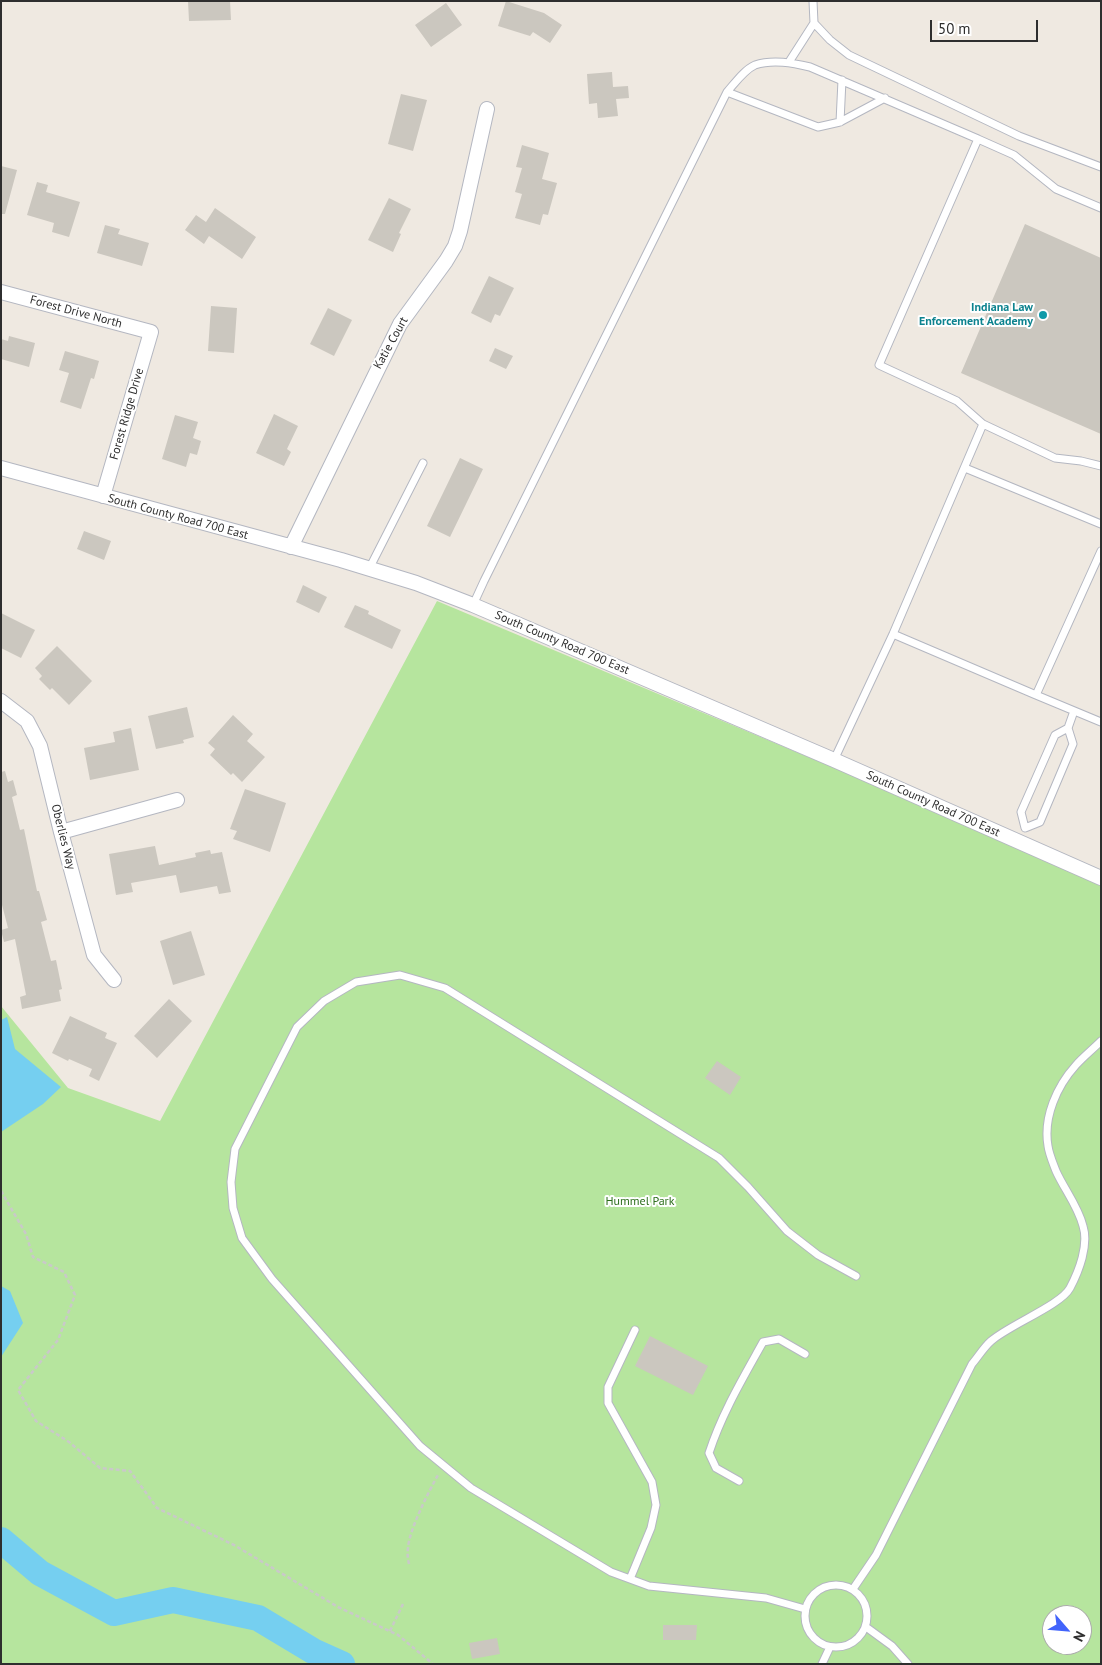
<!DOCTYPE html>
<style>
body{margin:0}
#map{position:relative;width:1102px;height:1665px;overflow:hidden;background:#efe9e1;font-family:"PT Sans",sans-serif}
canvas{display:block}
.frame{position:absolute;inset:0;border:2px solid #2e2e2e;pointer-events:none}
.north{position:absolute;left:1042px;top:1605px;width:50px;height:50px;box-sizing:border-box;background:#fff;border:1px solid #ababab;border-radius:50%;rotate:117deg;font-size:14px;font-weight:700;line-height:20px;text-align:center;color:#2e2e2e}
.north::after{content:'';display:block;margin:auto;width:18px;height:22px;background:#4264fb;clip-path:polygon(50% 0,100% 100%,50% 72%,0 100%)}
.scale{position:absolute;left:930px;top:20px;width:108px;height:22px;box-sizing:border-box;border:2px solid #2e2e2e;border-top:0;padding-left:6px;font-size:15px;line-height:18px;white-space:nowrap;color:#2e2e2e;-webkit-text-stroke:4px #fff;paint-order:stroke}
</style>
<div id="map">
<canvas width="1102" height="1665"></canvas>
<div class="frame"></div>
<div class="north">N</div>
<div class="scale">50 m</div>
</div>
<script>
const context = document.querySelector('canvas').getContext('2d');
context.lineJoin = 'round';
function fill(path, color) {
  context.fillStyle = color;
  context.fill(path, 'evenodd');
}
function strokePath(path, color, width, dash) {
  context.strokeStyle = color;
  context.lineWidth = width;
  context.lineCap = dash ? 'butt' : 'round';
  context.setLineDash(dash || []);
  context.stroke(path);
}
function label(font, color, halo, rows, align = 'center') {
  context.font = font + ' "PT Sans",sans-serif';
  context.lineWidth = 4;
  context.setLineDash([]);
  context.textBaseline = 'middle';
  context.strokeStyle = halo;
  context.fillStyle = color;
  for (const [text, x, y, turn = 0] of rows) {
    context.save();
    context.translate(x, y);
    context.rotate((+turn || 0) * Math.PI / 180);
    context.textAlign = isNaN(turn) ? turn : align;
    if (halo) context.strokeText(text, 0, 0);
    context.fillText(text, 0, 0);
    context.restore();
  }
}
fill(new Path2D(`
 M 437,601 L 1101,880 L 1101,1664 L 1,1664 L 1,1006 L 68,1088 L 160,1121 ZM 1052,1615 L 1082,1615 L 1082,1645 L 1052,1645 Z`), '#b6e59e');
fill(new Path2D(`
 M 7,1017 L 15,1049 L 61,1087 L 43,1104 L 1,1132 L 1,1020 Z
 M 1,1286 L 10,1291 L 23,1323 L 1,1357 Z`), '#75cff0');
strokePath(new Path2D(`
 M 1,1540 L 40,1573 L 114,1613 L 173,1600 L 258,1618 L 313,1651 L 342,1664`), '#75cff0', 26);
fill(new Path2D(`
 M 188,1 L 230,1 L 231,20 L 189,21 Z
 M 506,1 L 544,13 L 562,25 L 550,43 L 533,32 L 530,36 L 498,26 Z
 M 446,3 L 462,25 L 431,47 L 415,25 Z
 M 612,72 L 613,87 L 628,86 L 629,98 L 616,99 L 618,116 L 598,118 L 597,103 L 589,104 L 587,74 Z
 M 401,94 L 427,100 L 413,151 L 388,144 Z
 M 522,145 L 549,153 L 542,179 L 557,183 L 548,215 L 543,214 L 540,225 L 515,218 L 522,194 L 515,192 L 522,168 L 516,167 Z
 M 1,166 L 17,170 L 5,214 L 1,214 Z
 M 37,182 L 48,185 L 46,192 L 80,202 L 69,237 L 52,232 L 54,223 L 27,215 Z
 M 389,198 L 411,209 L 399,233 L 401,234 L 393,252 L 368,240 Z
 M 215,208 L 256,237 L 242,259 L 209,236 L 204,244 L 185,230 L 196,215 L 206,222 Z
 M 1025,224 L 1101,258 L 1101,434 L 961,373 Z
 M 105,225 L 120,229 L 118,234 L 149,243 L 142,266 L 97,253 Z
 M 489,276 L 514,288 L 500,316 L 495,314 L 491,323 L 471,313 Z
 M 211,306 L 237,308 L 234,353 L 208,351 Z
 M 328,308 L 352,320 L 334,356 L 310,344 Z
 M 9,336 L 35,343 L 29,367 L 1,359 L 1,339 L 8,341 Z
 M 495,348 L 513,356 L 506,369 L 489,361 Z
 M 65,351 L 99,361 L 94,379 L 91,378 L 81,409 L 60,402 L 69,373 L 59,370 Z
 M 274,414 L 298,426 L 287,449 L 291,452 L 284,466 L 256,453 Z
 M 175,415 L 198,422 L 193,438 L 201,441 L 197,455 L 190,453 L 186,467 L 162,459 Z
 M 460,458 L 483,469 L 450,537 L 427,526 Z
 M 84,531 L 111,541 L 104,560 L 77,549 Z
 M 303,585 L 327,597 L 319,613 L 296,602 Z
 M 355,605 L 369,611 L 368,614 L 401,630 L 392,649 L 344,627 Z
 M 1,613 L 35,630 L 21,658 L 1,648 Z
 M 57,646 L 92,681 L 69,705 L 52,688 L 50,690 L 39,679 L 42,676 L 35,668 Z
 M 187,707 L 194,737 L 183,740 L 184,743 L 156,749 L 148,716 Z
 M 233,715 L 253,734 L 247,741 L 265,757 L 242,782 L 233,773 L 231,775 L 210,755 L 215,749 L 208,743 Z
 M 131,728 L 139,770 L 90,780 L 84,748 L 115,742 L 113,732 Z
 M 5,771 L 8,782 L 13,780 L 17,795 L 12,797 L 20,830 L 24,829 L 37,891 L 39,891 L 47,920 L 41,922 L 51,961 L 56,960 L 62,989 L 59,990 L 61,1001 L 22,1009 L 20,997 L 26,995 L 15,939 L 4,942 L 1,930 L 8,928 L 1,901 L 1,772 Z
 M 245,789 L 286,803 L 270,852 L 233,839 L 237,831 L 230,829 Z
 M 155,846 L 159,865 L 196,857 L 195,853 L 210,850 L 211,854 L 222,852 L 231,892 L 219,894 L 217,886 L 180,893 L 176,875 L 131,883 L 133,892 L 116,895 L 109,854 Z
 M 191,931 L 205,975 L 173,985 L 160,941 Z
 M 169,999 L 192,1021 L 157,1058 L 134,1036 Z
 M 70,1016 L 107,1033 L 105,1038 L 117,1043 L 99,1081 L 89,1076 L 92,1069 L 69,1059 L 68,1061 L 52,1053 Z
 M 717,1061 L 741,1077 L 730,1095 L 705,1078 Z
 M 650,1336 L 708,1366 L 693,1395 L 635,1366 Z
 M 663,1625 L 697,1625 L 696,1640 L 663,1640 Z
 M 497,1638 L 500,1654 L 472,1659 L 469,1643 Z`), '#cbc7bf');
const service = new Path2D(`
 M 814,23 L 830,40 L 849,55 L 1019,136 L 1101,167
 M 789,62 L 814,23 L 813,1
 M 727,92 L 818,127 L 840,122 L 885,98
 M 840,122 L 842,80
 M 978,139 L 1014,155 L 1056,189 L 1101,208
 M 965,468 L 1101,524
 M 1101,551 L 1036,695 L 1101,722
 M 369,569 L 423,463
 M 473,605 L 484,581 L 727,92 C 735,83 744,70 755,65 C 773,59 793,63 810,67 L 978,139 L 879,365 L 957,401 L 983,424
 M 893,634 L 1036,695
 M 1068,728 L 1055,735 L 1021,812 L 1025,828 L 1040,822 L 1073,744 L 1068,728 L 1074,711
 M 834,760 L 893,634 L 983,424 L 1055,458 L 1081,461 L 1101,466
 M 739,1481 L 716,1468 L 709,1453 C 722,1413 743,1378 763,1342 L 779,1339 L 805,1354
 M 630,1579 L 651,1528 L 656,1505 L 652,1482 L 608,1403 L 608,1387 L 635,1330
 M805 1616a31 31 0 1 1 62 0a31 31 0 1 1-62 0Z
 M 853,1589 L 876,1555 L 972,1364 C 978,1357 984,1347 991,1341 C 1009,1325 1061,1305 1070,1288 C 1079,1271 1089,1245 1083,1226 C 1078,1206 1064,1189 1056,1171 C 1053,1163 1049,1154 1048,1146 C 1043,1117 1057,1086 1076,1065 C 1083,1057 1093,1049 1101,1041
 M 805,1609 L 766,1598 L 649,1586 L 611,1572 L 471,1488 L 420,1446 L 272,1279 L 242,1238 L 233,1208 L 231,1182 L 235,1149 L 297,1027 L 324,1001 L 356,982 L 400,975 L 445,988 L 719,1158 L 748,1187 L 787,1231 L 818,1255 L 856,1276
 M 866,1627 L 892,1646 L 908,1664
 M 822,1664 L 830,1647`);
const minor = new Path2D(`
 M 1,292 L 151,332 L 103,496
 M 1,468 L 341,560 L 416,583 L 473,605 L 834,760 L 1101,878
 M 291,547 L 400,324 L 446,261 L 455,246 L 460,231 L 487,109
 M 1,701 L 27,721 L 40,746 L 61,832 L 94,955 L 114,980
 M 61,832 L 177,800`);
strokePath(service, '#b4b7c1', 9);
strokePath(minor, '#b4b7c1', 16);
strokePath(new Path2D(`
 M 1,1191 L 26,1234 L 33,1257 L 64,1272 L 75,1295 L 58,1340 L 18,1390 L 36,1421 L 69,1442 L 100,1468 L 130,1471 L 157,1508 L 234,1545 L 338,1607 L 398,1635 L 433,1664
 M 409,1564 C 408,1559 407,1554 408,1548 C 409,1530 429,1491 438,1475
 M 390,1631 L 403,1604`), '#c9c9c9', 2.5, [4, 2.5]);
strokePath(service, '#fff', 7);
strokePath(minor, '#fff', 14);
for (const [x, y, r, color] of [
 [1043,315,5,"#0f9aa8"]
]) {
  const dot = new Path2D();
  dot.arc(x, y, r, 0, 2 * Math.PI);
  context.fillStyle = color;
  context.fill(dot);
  strokePath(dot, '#fff', 2);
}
label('bold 12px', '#0d838f', '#fff', [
 ["Indiana Law",1033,308],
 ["Enforcement Academy",1033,322]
], 'right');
label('12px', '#2e2e2e', '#fff', [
 ["Forest Drive North",76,312,15],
 ["Katie Court",391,343,-61],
 ["Forest Ridge Drive",127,414,-74],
 ["South County Road 700 East",178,517,15],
 ["South County Road 700 East",562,643,23],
 ["South County Road 700 East",933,804,24],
 ["Oberlies Way",63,837,76]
]);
label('12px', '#2c6e1b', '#fff', [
 ["Hummel Park",640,1202]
]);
</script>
